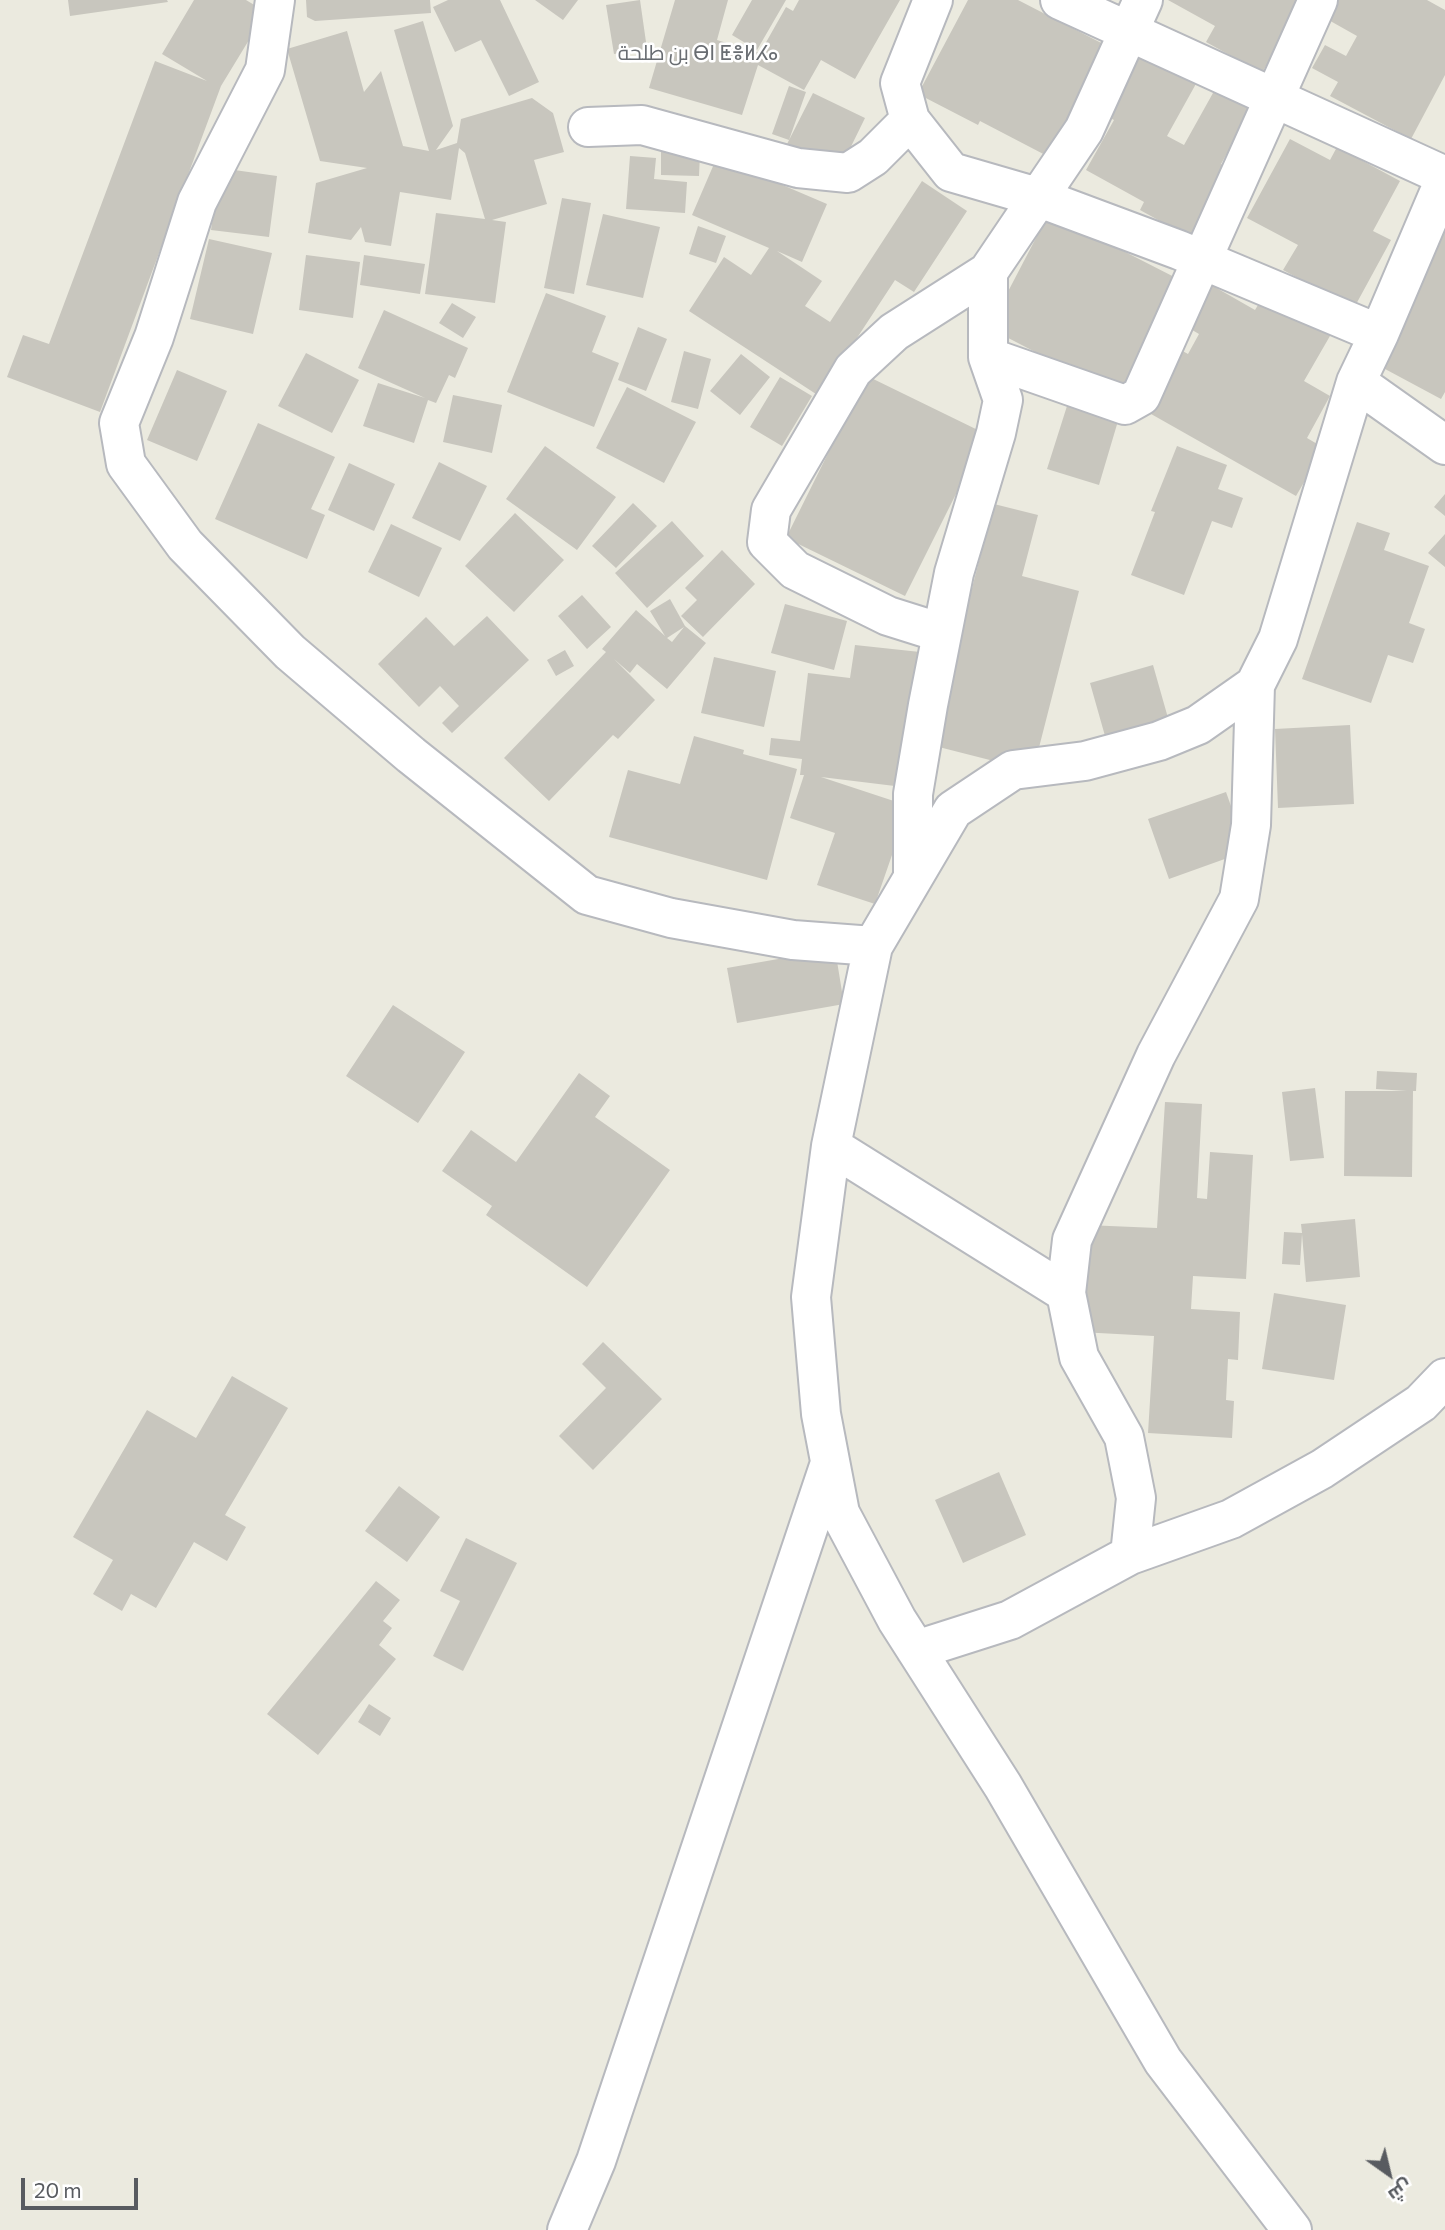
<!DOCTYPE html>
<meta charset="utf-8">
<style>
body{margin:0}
#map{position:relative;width:1445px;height:2230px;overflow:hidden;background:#ebeadf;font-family:Commissioner,Cairo,sans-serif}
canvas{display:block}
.north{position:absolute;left:1354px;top:2139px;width:70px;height:70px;-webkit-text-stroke:5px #fff;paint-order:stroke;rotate:146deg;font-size:19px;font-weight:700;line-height:28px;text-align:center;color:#585b60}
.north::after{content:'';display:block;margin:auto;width:24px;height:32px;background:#585b60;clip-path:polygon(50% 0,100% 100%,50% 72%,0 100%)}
.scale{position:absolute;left:21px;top:2178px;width:117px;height:32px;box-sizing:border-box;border:4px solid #585b60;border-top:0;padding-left:9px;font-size:21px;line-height:24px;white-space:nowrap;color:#585b60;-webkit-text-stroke:5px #fff;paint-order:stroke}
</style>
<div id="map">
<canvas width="1445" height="2230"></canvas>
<div class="north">ش</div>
<div class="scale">20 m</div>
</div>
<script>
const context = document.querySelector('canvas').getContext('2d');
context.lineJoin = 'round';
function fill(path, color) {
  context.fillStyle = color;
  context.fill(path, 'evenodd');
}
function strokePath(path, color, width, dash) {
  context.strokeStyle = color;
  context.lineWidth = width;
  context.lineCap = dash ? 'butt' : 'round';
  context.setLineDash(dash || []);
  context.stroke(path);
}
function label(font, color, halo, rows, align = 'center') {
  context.font = font + ' Commissioner,Cairo,"Noto Sans Tifinagh",sans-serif';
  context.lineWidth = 5;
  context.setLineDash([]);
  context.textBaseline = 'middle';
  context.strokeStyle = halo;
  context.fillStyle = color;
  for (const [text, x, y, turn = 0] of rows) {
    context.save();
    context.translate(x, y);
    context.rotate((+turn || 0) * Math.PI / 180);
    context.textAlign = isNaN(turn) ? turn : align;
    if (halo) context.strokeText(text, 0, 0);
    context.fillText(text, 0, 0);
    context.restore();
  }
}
fill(new Path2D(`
 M 68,0 L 167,0 L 168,2 L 70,16 Z
 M 194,0 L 246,0 L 266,12 L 221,86 L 100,412 L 7,377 L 23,335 L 49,344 L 155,61 L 207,81 L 162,54 Z
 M 306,0 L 430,0 L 431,13 L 315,21 L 307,17 Z
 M 448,0 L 500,0 L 539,82 L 509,96 L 481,40 L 455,52 L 433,7 Z
 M 535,0 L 578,0 L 563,20 Z
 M 640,0 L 647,49 L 614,54 L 606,5 Z
 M 675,0 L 728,0 L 717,40 L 760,53 L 786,7 L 793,11 L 799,0 L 900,0 L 855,79 L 821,60 L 804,90 L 758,65 L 742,115 L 649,88 Z
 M 752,0 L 786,0 L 757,50 L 732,35 Z
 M 968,0 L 1018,0 L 1109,47 L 1051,158 L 980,121 L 978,125 L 918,94 Z
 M 1168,0 L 1305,0 L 1296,13 L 1262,73 L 1206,42 L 1215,26 Z
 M 1335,0 L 1427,0 L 1445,10 L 1445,75 L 1411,139 L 1330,96 L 1338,82 L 1312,68 L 1325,45 L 1346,56 L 1357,36 L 1325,18 Z
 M 423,21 L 453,126 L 436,150 L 457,143 L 461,119 L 532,98 L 553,113 L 564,152 L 534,160 L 547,204 L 492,220 L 506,222 L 495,303 L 425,294 L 436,213 L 485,219 L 465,153 L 459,148 L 451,200 L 400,192 L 391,246 L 365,242 L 361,227 L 351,240 L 308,233 L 316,183 L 367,168 L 320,161 L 287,49 L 347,31 L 364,92 L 381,71 L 403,146 L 429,151 L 394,30 Z
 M 1142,51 L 1197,82 L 1167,136 L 1184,145 L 1218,84 L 1255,104 L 1221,164 L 1237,173 L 1198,242 L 1140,210 L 1144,202 L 1086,170 L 1114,120 L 1106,116 Z
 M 789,86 L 806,92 L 789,140 L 772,134 Z
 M 813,93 L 865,118 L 840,169 L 787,144 Z
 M 1290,139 L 1330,160 L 1337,147 L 1400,181 L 1373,231 L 1391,240 L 1354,308 L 1283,270 L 1298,245 L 1247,218 Z
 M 661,152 L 700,153 L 699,176 L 661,175 Z
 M 630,156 L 656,158 L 654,179 L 687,182 L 685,213 L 626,209 Z
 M 717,157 L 827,204 L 802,262 L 777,251 L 822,281 L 805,306 L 830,322 L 922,181 L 967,211 L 914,292 L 895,280 L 819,396 L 689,311 L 724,257 L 751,275 L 769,248 L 692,215 Z
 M 220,168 L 277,176 L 269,237 L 211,230 Z
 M 562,198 L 591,203 L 574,294 L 544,288 Z
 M 1049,213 L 1184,282 L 1120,396 L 989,328 Z
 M 603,214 L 660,227 L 643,298 L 586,285 Z
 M 698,226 L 726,236 L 716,263 L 689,254 Z
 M 1445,227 L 1445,392 L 1441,399 L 1372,362 Z
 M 209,239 L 272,253 L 253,334 L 190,319 Z
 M 306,255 L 360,262 L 353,318 L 299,310 Z
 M 364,255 L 425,264 L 420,294 L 360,285 Z
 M 1206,282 L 1255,310 L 1267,290 L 1334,329 L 1304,381 L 1330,396 L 1307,438 L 1324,448 L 1296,496 L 1144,410 L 1179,349 L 1188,354 L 1199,334 L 1182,324 Z
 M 546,293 L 606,316 L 592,352 L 619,363 L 594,427 L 507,392 Z
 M 452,303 L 476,317 L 463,338 L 439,323 Z
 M 384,310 L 468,348 L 455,378 L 449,375 L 436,403 L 428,400 L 414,443 L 363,426 L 378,383 L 425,398 L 358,368 Z
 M 638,327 L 667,339 L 646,391 L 618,380 Z
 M 684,351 L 711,359 L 698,409 L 671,402 Z
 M 306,353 L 359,380 L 332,433 L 278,406 Z
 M 741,354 L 770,377 L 740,415 L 710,391 Z
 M 177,370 L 227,391 L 197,461 L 147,440 Z
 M 863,374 L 986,434 L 905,596 L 786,538 L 857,395 Z
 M 780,377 L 812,396 L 782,446 L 750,427 Z
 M 627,387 L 696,422 L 664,483 L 596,448 Z
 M 453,395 L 502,405 L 492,453 L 443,442 Z
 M 1067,406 L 1118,421 L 1099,485 L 1047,469 Z
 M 258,423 L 335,457 L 311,509 L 325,515 L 307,559 L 215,519 Z
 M 545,446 L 616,497 L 577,550 L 506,499 Z
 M 1177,446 L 1227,465 L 1218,489 L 1243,498 L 1232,528 L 1212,521 L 1184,595 L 1131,575 L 1155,512 L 1151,511 Z
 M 439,462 L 487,486 L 460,541 L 412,518 Z
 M 349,463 L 395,484 L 374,531 L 328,510 Z
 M 1445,494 L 1445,516 L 1434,507 Z
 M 633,503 L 657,526 L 616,568 L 592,546 Z
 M 994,504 L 1038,515 L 1022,576 L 1079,591 L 1033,771 L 931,745 Z
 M 515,513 L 564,560 L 514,612 L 465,566 Z
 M 672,521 L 704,556 L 647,608 L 615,573 Z
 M 1357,522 L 1390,533 L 1384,550 L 1429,566 L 1409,623 L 1425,629 L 1413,663 L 1388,655 L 1371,703 L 1302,679 Z
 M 391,524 L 442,548 L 419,597 L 368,572 Z
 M 1445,534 L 1445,567 L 1428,553 Z
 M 722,550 L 755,584 L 703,637 L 681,616 L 697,600 L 685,588 Z
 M 582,595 L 611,627 L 587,649 L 558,616 Z
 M 670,599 L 685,626 L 706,643 L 667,689 L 637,664 L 630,673 L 614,659 L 655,700 L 618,739 L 613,735 L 549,801 L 504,758 L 606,652 L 602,649 L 636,610 L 665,636 L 650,611 ZM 684,627 L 672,642 L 667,638 Z
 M 785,604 L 847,621 L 834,670 L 771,653 Z
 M 487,616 L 529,660 L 452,733 L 442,723 L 459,706 L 440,686 L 419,707 L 378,664 L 426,617 L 454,646 Z
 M 855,645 L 920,652 L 903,787 L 821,777 L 909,806 L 875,904 L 817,885 L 835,833 L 790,818 L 804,775 L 800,775 L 802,759 L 769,755 L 771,738 L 800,741 L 808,673 L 850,678 Z
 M 565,650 L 574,666 L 556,676 L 547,660 Z
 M 714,657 L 776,671 L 764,727 L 701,713 Z
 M 1153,665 L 1172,732 L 1109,750 L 1090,683 Z
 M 1350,725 L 1354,804 L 1278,808 L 1275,729 Z
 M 694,736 L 744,750 L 743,754 L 797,769 L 767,880 L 609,837 L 628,770 L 680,784 Z
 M 1226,792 L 1247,851 L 1169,879 L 1148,819 Z
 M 835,949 L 844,1004 L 737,1023 L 727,968 Z
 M 393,1005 L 465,1052 L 418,1123 L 346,1076 Z
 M 1377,1071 L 1417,1073 L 1416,1091 L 1413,1091 L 1412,1177 L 1344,1176 L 1345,1091 L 1407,1091 L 1376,1089 Z
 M 579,1073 L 610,1096 L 595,1117 L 670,1170 L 587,1287 L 486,1215 L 492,1206 L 442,1171 L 471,1130 L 516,1162 Z
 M 1315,1088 L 1324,1158 L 1290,1161 L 1282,1092 Z
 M 1165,1102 L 1202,1104 L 1197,1198 L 1207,1199 L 1210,1152 L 1253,1155 L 1246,1279 L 1193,1276 L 1191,1309 L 1240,1312 L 1238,1360 L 1228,1359 L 1226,1400 L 1234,1401 L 1232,1438 L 1148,1433 L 1154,1336 L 1080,1332 L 1086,1225 L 1157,1228 Z
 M 1355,1219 L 1360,1277 L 1306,1282 L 1302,1234 L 1300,1265 L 1282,1264 L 1284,1232 L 1302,1233 L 1301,1224 Z
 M 1274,1293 L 1346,1305 L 1334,1380 L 1262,1369 Z
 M 603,1342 L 662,1399 L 593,1470 L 559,1436 L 606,1388 L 582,1364 Z
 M 232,1376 L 288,1408 L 225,1515 L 246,1527 L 227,1561 L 194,1542 L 156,1608 L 131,1594 L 122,1611 L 93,1594 L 113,1560 L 73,1537 L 147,1410 L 196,1438 Z
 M 999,1472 L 1026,1535 L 963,1563 L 935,1500 Z
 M 399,1486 L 440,1517 L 407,1562 L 365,1531 Z
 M 466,1538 L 517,1563 L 463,1671 L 433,1656 L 460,1601 L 440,1591 Z
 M 376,1581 L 400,1600 L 383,1621 L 392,1628 L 379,1645 L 396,1659 L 318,1755 L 267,1714 Z
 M 369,1704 L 391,1718 L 380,1736 L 358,1722 Z`), '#c8c6be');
const minor = new Path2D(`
 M 275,0 L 265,70 L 197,202 L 154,337 L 119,423 L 126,464 L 185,545 L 290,652 L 411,755 L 587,895 L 671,918 L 793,940 L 873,946
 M 933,0 L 900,83 L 910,120 L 951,172 L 1037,197 L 1179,250 L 1379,334
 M 1060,0 L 1445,176
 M 588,127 L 642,125 L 798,168 L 848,173 L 873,157 L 910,120
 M 988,357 L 1125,405 L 1141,396 L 1318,0
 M 1356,382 L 1445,445
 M 942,633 L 888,616 L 795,570 L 767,542 L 771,510 L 853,370 L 894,332 L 988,272
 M 913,875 L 913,794 L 928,705 L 954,573 L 996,433 L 1003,400 L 988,357 L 988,272 L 1084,130 L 1143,0
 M 831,1146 L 1066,1293
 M 1130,1555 L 1231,1519 L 1322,1469 L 1421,1403 L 1445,1378
 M 916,1650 L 1010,1620 L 1130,1555 L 1136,1498 L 1124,1437 L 1079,1357 L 1066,1293 L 1072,1240 L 1156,1055 L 1239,899 L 1251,825 L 1255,685
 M 567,2230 L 596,2161 L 830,1463
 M 1292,2230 L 1163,2061 L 1003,1786 L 897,1620 L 840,1513 L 821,1414 L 811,1297 L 831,1146 L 873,946 L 953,810 L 1013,770 L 1085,761 L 1159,741 L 1198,725 L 1255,685 L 1278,639 L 1356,382 L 1379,334 L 1445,179`);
strokePath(minor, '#b7b9be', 42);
strokePath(minor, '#fff', 38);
label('21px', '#696d72', '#fff', [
 ["بن طلحة ⴱⵏ ⵟⴻⵍⵃⴰ",698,53]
]);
</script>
